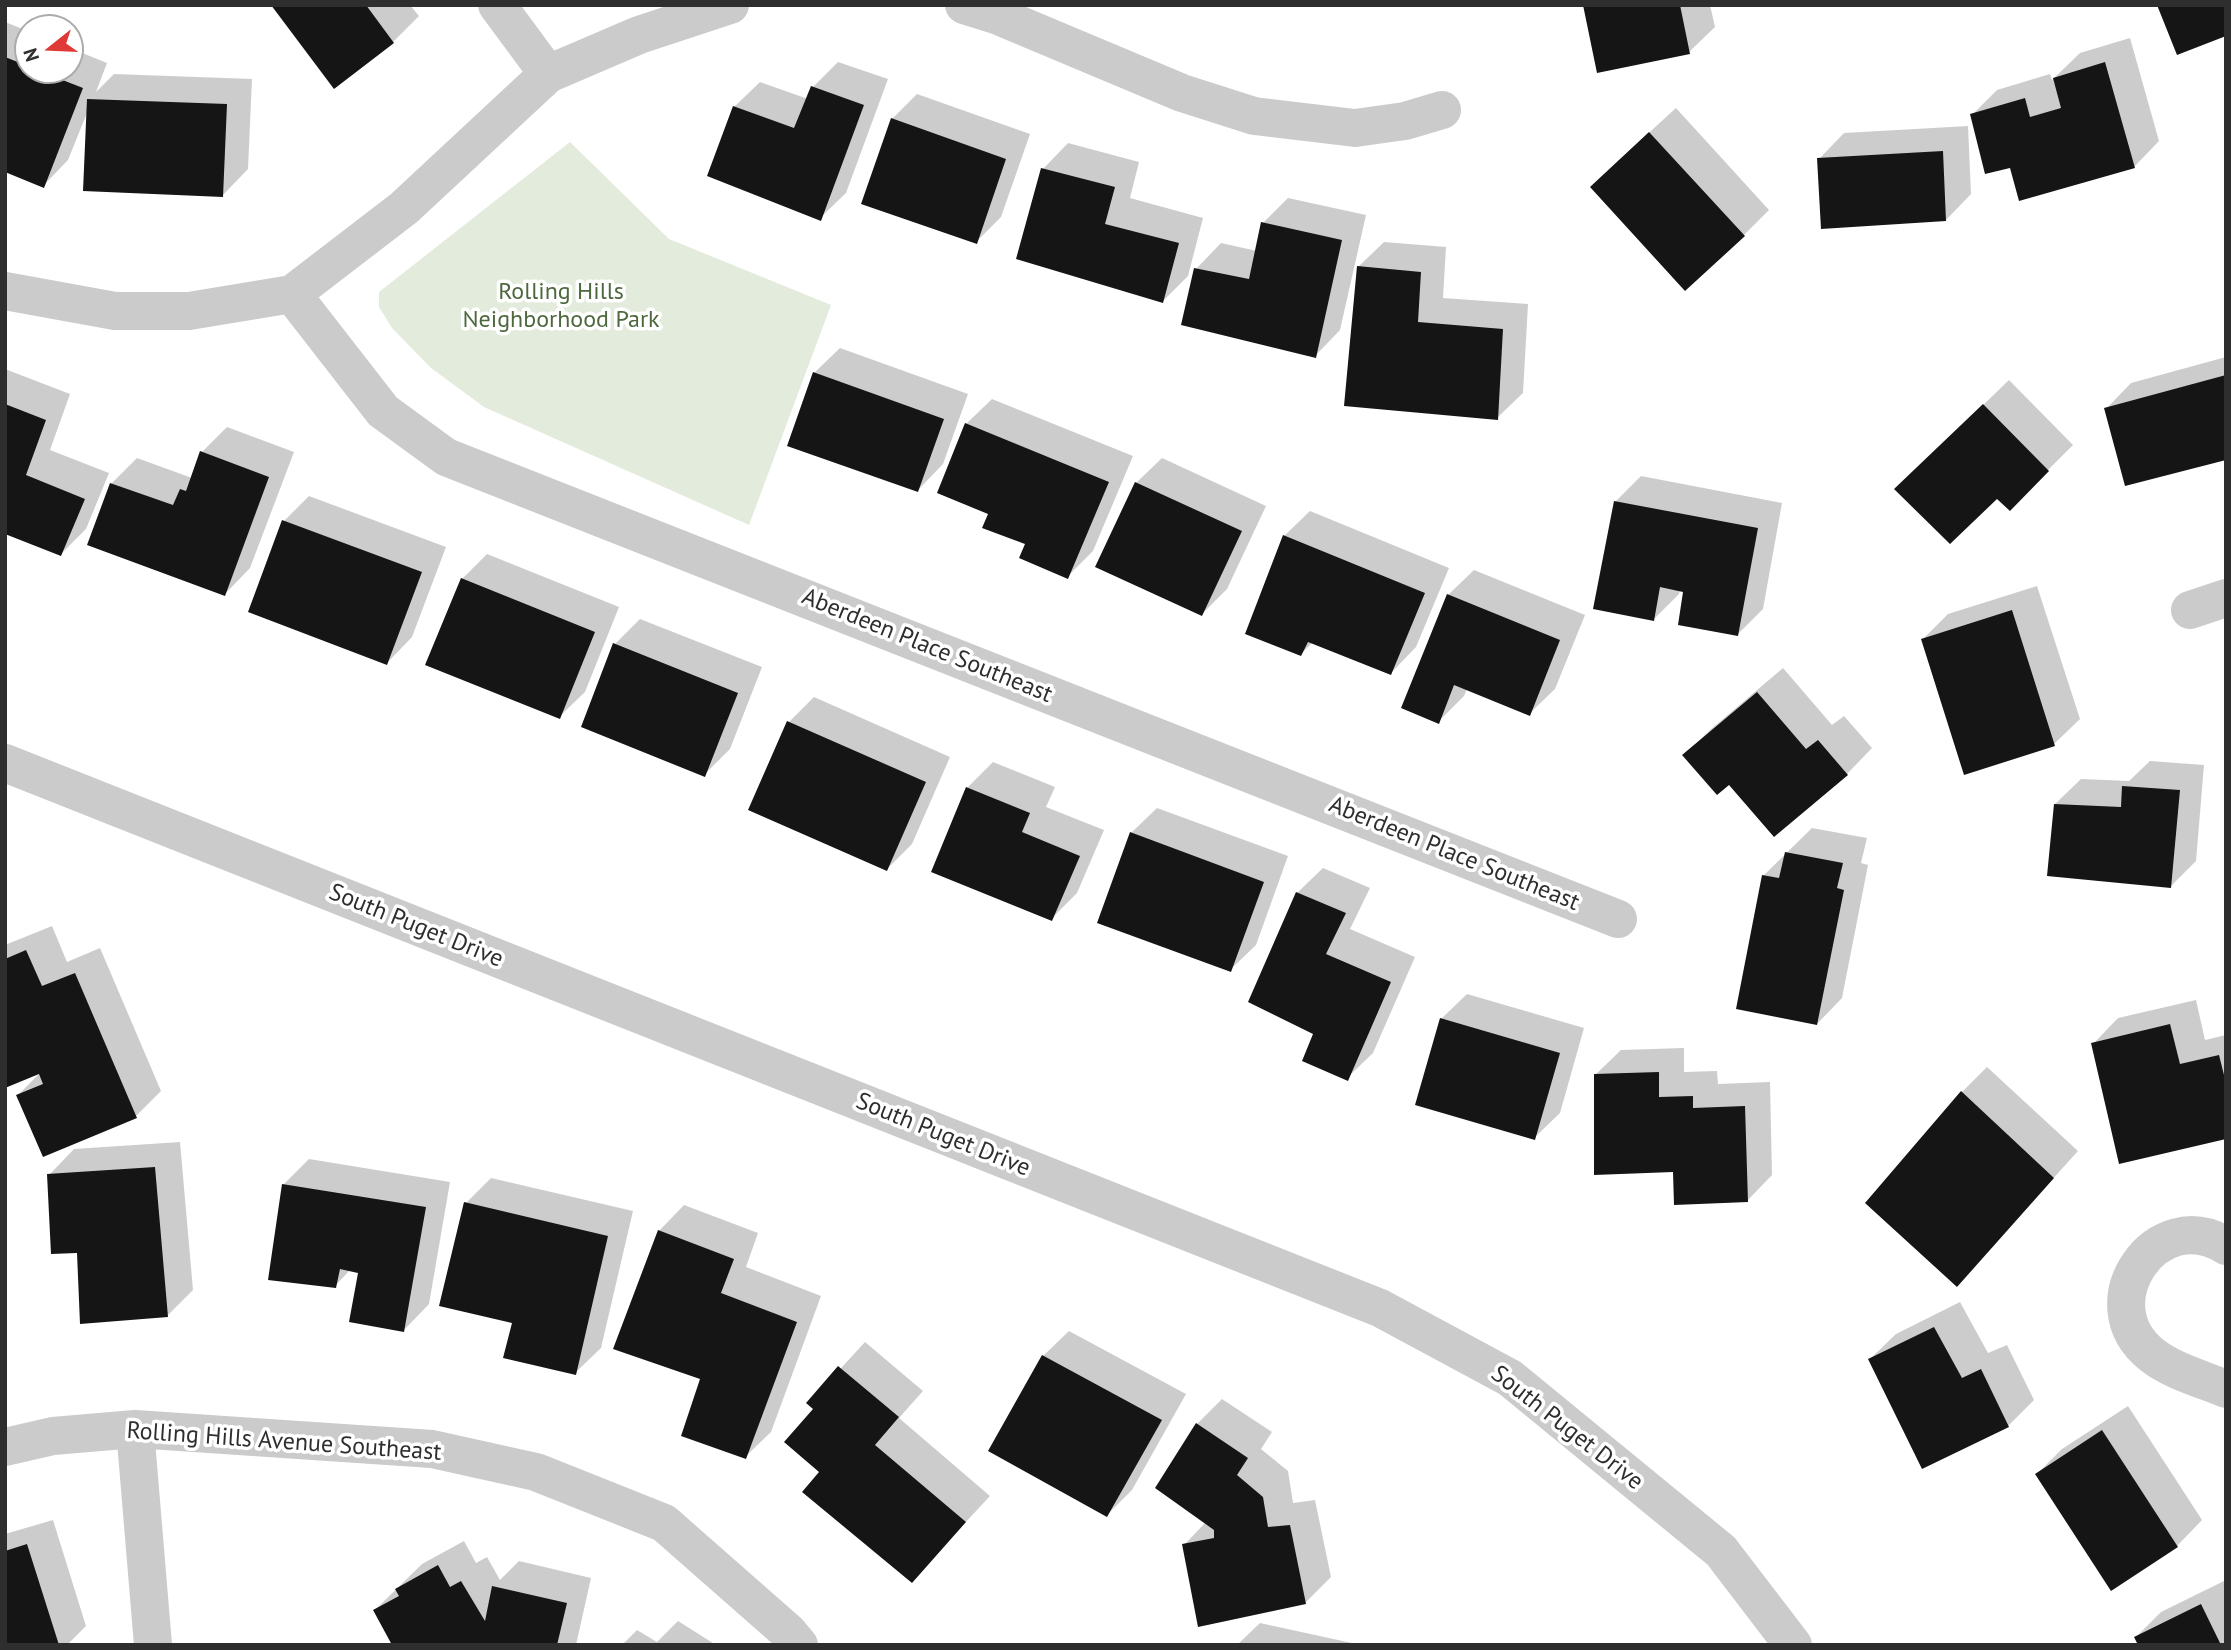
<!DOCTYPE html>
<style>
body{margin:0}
#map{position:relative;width:2231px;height:1650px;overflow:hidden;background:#fff;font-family:"PT Sans",sans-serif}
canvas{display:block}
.frame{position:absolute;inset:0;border:7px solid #2e2e2e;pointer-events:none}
.north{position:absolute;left:14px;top:14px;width:70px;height:70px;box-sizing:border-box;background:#fff;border:2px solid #ababab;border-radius:50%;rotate:252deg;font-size:19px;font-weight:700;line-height:28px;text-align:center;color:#2e2e2e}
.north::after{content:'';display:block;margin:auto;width:24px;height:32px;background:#df3a37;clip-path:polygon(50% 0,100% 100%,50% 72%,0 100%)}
</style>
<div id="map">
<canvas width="2231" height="1650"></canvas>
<div class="frame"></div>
<div class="north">N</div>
</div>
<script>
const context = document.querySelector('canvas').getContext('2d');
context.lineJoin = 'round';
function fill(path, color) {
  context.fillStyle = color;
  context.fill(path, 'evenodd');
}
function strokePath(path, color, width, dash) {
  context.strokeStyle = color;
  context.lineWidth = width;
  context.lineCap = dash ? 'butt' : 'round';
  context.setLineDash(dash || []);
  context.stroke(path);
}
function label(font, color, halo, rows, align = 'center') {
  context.font = font + ' "PT Sans",sans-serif';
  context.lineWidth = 7;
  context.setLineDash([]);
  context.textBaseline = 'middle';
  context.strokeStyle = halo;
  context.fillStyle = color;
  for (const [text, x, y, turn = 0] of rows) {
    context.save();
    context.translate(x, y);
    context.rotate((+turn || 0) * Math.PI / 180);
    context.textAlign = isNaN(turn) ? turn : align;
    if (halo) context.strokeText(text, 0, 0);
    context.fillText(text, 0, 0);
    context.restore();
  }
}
fill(new Path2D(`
 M 570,142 L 669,239 L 831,305 L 749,525 L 484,407 L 431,368 L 392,328 L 379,307 L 379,292 Z`), '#e3ebdc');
fill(new Path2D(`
 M 273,5 L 410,5 L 419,16 L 393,42 L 334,86 Z
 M 1585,5 L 1710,5 L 1715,27 L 1689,52 Z
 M 5,22 L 28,31 L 28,70 L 70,70 L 70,48 L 107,63 L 96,92 L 114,74 L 252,79 L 248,169 L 223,195 L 87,113 L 68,160 L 43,186 L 5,170 Z
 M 2130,38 L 2159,141 L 2134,167 L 1972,115 L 1997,90 L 2050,74 L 2052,80 L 2080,53 Z
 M 838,62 L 888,79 L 846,193 L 820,218 L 734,107 L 760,82 L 808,99 L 813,87 Z
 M 917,94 L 1030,134 L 1001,217 L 976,242 L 892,119 Z
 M 1676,108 L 1769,210 L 1744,235 L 1617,162 Z
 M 1968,126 L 1971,194 L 1946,220 L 1819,159 L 1844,133 Z
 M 1068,143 L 1139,162 L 1130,198 L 1203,218 L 1188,276 L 1163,301 L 1043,169 Z
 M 1288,198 L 1366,215 L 1340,330 L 1315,356 L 1196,269 L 1221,243 L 1257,251 L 1263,223 Z
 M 1384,242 L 1446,247 L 1443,298 L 1528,304 L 1523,393 L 1497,418 L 1358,267 Z
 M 840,348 L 968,394 L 943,464 L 918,490 L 814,373 Z
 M 2226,357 L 2226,459 L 2106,409 L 2131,383 Z
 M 5,369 L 70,394 L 50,450 L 109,473 L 86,529 L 61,554 L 5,532 Z
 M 2009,380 L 2073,445 L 2010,508 L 1997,497 L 1922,464 Z
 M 992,399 L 1133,456 L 1093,551 L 1067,577 L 990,513 L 966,424 Z
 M 227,427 L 294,452 L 250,568 L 225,594 L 111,484 L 137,458 L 192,478 L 202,452 Z
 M 1162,458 L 1266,506 L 1227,589 L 1202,614 L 1136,483 Z
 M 1641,476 L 1782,503 L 1763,609 L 1737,635 L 1685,591 L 1680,590 L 1679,594 L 1654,619 L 1615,502 Z
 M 309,496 L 446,547 L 412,637 L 387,663 L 284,521 Z
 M 1310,511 L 1449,568 L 1416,647 L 1391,673 L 1313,642 L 1301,654 L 1284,536 Z
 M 487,554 L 619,607 L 585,692 L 559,717 L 462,579 Z
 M 1474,570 L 1585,615 L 1555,689 L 1529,714 L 1467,689 L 1464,696 L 1439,721 L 1448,595 Z
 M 2037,586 L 2080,719 L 2054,744 L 1923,639 L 1948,614 Z
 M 640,619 L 762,667 L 730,749 L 704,775 L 615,644 Z
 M 1783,668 L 1832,725 L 1844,716 L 1872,748 L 1847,774 L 1774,835 L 1729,782 L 1685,755 L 1710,730 Z
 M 814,697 L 950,757 L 912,844 L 887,869 L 789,722 Z
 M 2150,761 L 2204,765 L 2196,861 L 2171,886 L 2055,804 L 2081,779 L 2129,781 Z
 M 993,762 L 1055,787 L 1046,807 L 1104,830 L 1077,893 L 1051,919 L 967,788 Z
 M 1157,808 L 1288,856 L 1256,945 L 1230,970 L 1131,833 Z
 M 1812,828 L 1867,838 L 1861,863 L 1868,865 L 1842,998 L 1817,1024 L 1763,876 Z
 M 1323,868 L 1370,888 L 1350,929 L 1415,957 L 1373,1053 L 1347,1078 L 1316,1033 L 1297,893 Z
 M 52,926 L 67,962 L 100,948 L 161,1091 L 136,1116 L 18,1095 L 43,1070 L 5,1086 L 5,945 Z
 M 1467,994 L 1584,1028 L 1560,1113 L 1534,1138 L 1441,1019 Z
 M 2196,1000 L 2205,1040 L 2226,1035 L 2226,1137 L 2093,1044 L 2118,1018 Z
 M 1684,1048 L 1684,1072 L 1717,1071 L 1718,1084 L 1770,1082 L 1772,1175 L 1747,1201 L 1675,1170 L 1595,1075 L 1621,1050 Z
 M 1987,1067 L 2078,1151 L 1957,1285 L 1867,1203 L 1962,1092 Z
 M 180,1142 L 193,1290 L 168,1315 L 79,1251 L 49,1175 L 74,1149 Z
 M 309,1159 L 450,1182 L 429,1304 L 404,1330 L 360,1271 L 351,1269 L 335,1286 L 283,1185 Z
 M 491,1178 L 633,1211 L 601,1348 L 575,1373 L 514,1321 L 466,1203 Z
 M 684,1205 L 758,1233 L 746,1267 L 821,1296 L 771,1432 L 745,1457 L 702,1377 L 659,1231 Z
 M 1960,1302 L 1988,1353 L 2007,1345 L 2034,1400 L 2008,1426 L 1923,1467 L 1870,1359 L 1896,1334 Z
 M 1069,1331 L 1186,1394 L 1132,1490 L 1107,1515 L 1043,1356 Z
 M 865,1342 L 923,1391 L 899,1418 L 990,1496 L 911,1581 L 815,1409 L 809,1403 Z
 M 1222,1399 L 1272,1432 L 1261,1449 L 1288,1471 L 1293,1503 L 1315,1500 L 1331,1577 L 1305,1603 L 1184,1545 L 1206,1522 L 1197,1424 Z
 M 2128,1406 L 2202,1520 L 2177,1546 L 2037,1474 L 2062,1449 Z
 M 53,1520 L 86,1626 L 67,1645 L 5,1645 L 5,1534 Z
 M 464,1541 L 476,1563 L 487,1557 L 500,1580 L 519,1561 L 591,1578 L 576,1645 L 394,1645 L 375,1610 L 422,1564 Z
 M 2226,1580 L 2226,1645 L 2140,1645 L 2136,1637 L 2161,1612 Z
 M 678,1621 L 716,1645 L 622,1645 L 637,1630 L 657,1642 Z
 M 1260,1623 L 1361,1645 L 1237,1645 Z`), '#0003');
fill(new Path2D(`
 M 271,5 L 366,5 L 394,43 L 334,89 Z
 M 1583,5 L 1680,5 L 1690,54 L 1597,73 Z
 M 2157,5 L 2226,5 L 2226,36 L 2177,55 Z
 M 5,57 L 28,66 L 28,70 L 37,70 L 83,88 L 44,188 L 5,172 Z
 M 2105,62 L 2135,168 L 2019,201 L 2010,168 L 1985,174 L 1970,114 L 2025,98 L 2030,117 L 2061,108 L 2053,78 Z
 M 811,86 L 864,105 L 821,221 L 707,176 L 733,106 L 794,128 Z
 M 87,99 L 227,104 L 223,197 L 83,191 Z
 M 891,118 L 1006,159 L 977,244 L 861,204 Z
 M 1649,132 L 1745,236 L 1685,291 L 1590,187 Z
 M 1943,151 L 1946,221 L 1821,229 L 1817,158 Z
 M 1041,168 L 1115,187 L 1105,224 L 1179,243 L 1163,303 L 1016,259 Z
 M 1261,222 L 1342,240 L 1316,358 L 1181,325 L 1194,268 L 1249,279 Z
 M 1357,266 L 1421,272 L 1418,322 L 1503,329 L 1498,420 L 1344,406 Z
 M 813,372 L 944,419 L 918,492 L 787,446 Z
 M 2226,375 L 2226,460 L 2125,486 L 2104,408 Z
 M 5,404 L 46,420 L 26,475 L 85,499 L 61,556 L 5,534 Z
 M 1983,404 L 2049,471 L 2010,511 L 1997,499 L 1950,544 L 1894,489 Z
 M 965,423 L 1109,482 L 1068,579 L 1019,558 L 1025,544 L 982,528 L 988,514 L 937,493 Z
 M 200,451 L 269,477 L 225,596 L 87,545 L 110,483 L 173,505 L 180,489 L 186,491 Z
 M 1135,482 L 1242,531 L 1202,616 L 1095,567 Z
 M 1614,501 L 1758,528 L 1738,636 L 1678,625 L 1683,592 L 1660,587 L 1654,621 L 1593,609 Z
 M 282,520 L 422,572 L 387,665 L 248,612 Z
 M 1283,535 L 1425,593 L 1391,675 L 1308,642 L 1301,656 L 1245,634 Z
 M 461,578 L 595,632 L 560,719 L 425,665 Z
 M 1447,594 L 1560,640 L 1530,716 L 1454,685 L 1439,724 L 1401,708 Z
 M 2012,610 L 2055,746 L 1964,775 L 1921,639 Z
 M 613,643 L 738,693 L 705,777 L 581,727 Z
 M 1757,692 L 1806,749 L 1818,740 L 1848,775 L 1774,837 L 1729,785 L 1717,795 L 1682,755 Z
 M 787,721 L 926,782 L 887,871 L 748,810 Z
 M 2122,786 L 2180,790 L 2171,888 L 2047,876 L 2054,804 L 2121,807 Z
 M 966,787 L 1030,813 L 1022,832 L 1080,856 L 1052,921 L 931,872 Z
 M 1130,832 L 1264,882 L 1231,972 L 1097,923 Z
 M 1785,852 L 1843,863 L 1837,888 L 1844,890 L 1817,1025 L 1736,1009 L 1762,875 L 1779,878 Z
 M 1296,892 L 1346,913 L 1326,954 L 1391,982 L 1348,1081 L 1302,1061 L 1313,1034 L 1248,1002 Z
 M 26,950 L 42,986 L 75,973 L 137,1118 L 43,1157 L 16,1095 L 43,1084 L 39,1074 L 5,1088 L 5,959 Z
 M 1440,1018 L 1560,1053 L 1535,1140 L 1415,1105 Z
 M 2170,1024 L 2180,1064 L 2219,1055 L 2226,1083 L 2226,1139 L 2119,1164 L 2091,1043 Z
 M 1659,1072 L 1659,1097 L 1693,1096 L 1693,1108 L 1745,1106 L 1748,1202 L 1674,1205 L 1673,1172 L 1594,1175 L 1594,1074 Z
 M 1961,1091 L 2054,1178 L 1957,1287 L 1865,1203 Z
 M 155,1167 L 168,1317 L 80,1324 L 77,1253 L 51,1254 L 47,1174 Z
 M 282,1184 L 426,1207 L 404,1332 L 349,1322 L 358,1273 L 340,1269 L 336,1288 L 268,1280 Z
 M 464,1202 L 608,1236 L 576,1375 L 503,1358 L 512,1323 L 439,1306 Z
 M 658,1230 L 734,1259 L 721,1293 L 797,1322 L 746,1459 L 681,1436 L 700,1379 L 613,1349 Z
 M 1934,1327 L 1962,1378 L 1981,1369 L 2009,1427 L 1922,1469 L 1868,1359 Z
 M 1042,1355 L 1162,1420 L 1107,1517 L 988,1451 Z
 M 838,1366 L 899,1417 L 875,1445 L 966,1522 L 912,1583 L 802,1492 L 819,1472 L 784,1442 L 813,1409 L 806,1403 Z
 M 1196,1423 L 1248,1458 L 1237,1475 L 1263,1497 L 1268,1527 L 1290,1525 L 1306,1604 L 1198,1627 L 1182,1544 L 1214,1538 L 1214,1530 L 1155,1488 Z
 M 2102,1430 L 2178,1547 L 2111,1591 L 2035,1474 Z
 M 27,1544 L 59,1645 L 5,1645 L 5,1551 Z
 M 438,1565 L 450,1587 L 461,1581 L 485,1621 L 492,1586 L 567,1603 L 557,1645 L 392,1645 L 373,1610 L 399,1596 L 395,1589 Z
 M 2201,1604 L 2221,1645 L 2138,1645 L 2134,1637 Z`), '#151515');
strokePath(new Path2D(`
 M 497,5 L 548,74
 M 964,5 L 996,15 L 1182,93 L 1254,116 L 1355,128 L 1405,121 L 1442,110
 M 5,291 L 115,311 L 189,311 L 292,294 L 404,208 L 548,74 L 639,35 L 730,5
 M 292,294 L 383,411 L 446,457 L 1618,919
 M 2190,610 L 2226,598
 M 2226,1246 C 2157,1202 2087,1304 2152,1355 C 2172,1371 2202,1379 2226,1389
 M 135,1429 L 153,1645
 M 5,1447 L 53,1436 L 135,1429 L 432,1449 L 536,1472 L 664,1523 L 788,1632 L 799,1645`), '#cbcbcb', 38);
strokePath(new Path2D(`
 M 5,763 L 1380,1308 L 1510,1378 L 1721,1551 L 1793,1645`), '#cbcbcb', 38);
label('24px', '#4d683d', '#fff', [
 ["Rolling Hills",561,292],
 ["Neighborhood Park",561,320]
]);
label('24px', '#2e2e2e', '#fff', [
 ["Aberdeen Place Southeast",927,646,22],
 ["Aberdeen Place Southeast",1454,854,22],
 ["South Puget Drive",416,926,22],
 ["South Puget Drive",943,1135,22],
 ["South Puget Drive",1567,1428,38],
 ["Rolling Hills Avenue Southeast",284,1442,4]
]);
</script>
